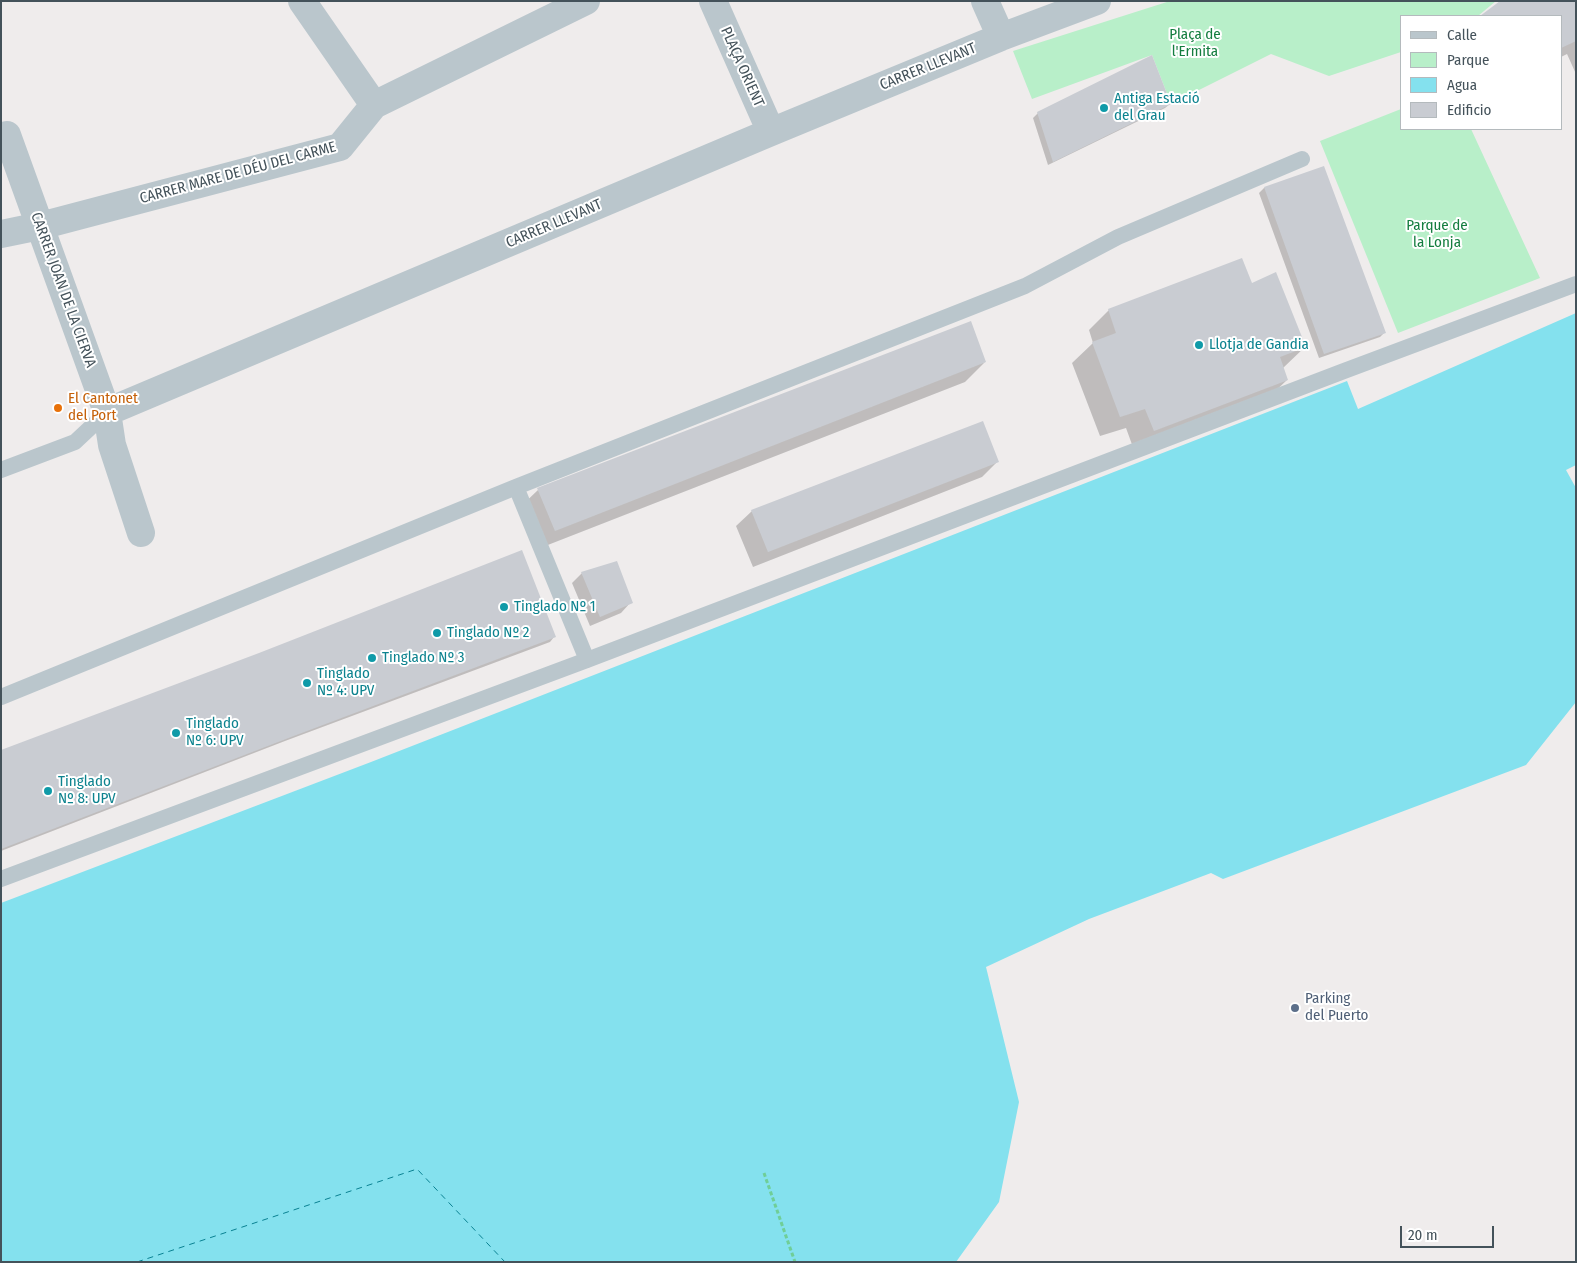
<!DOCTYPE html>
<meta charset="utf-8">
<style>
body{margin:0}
#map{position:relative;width:1577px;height:1263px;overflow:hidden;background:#efecec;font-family:"Fira Sans Condensed",sans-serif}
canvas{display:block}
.frame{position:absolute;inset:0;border:2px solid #44525a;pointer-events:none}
.legend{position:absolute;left:1400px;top:15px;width:162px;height:115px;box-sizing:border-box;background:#fff;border:1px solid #b4babd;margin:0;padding:6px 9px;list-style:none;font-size:15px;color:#44525a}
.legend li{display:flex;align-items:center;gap:10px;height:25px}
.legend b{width:25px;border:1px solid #b4babd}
.scale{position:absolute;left:1400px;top:1226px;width:94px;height:22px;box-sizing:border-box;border:2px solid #44525a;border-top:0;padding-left:6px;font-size:15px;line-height:18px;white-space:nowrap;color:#44525a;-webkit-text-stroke:4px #fff;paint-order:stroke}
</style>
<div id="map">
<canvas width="1577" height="1263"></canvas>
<div class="frame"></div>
<ul class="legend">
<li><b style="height:6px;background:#bac6cc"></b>Calle</li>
<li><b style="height:14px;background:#b8efc9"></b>Parque</li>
<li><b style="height:14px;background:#84e1ee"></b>Agua</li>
<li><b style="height:14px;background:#c9ccd2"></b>Edificio</li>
</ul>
<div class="scale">20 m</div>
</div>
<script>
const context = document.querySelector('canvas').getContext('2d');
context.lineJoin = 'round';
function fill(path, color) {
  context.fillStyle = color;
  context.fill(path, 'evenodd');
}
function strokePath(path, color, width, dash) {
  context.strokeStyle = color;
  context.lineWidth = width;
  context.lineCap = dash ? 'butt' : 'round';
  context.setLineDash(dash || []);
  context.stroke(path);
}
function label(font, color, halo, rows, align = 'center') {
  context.font = font + ' "Fira Sans Condensed",sans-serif';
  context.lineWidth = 4;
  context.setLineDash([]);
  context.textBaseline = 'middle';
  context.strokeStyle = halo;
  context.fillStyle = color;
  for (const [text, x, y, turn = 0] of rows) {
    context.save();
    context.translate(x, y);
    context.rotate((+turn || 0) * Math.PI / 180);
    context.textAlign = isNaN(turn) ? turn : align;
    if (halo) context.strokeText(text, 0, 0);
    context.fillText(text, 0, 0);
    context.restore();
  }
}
fill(new Path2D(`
 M 1170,1 L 1496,1 L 1478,16 L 1401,16 L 1401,52 L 1329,76 L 1271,54 L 1171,104 L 1152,55 L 1032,99 L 1013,51 Z
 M 1401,109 L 1401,129 L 1471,129 L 1540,278 L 1398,333 L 1320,141 Z`), '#b8efc9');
fill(new Path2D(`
 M 1576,313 L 1576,465 L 1566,470 L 1576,488 L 1576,702 L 1526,765 L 1223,879 L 1211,873 L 1089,919 L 986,967 L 1019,1102 L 999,1202 L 956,1262 L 1,1262 L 1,903 L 371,762 L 1347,381 L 1358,409 Z`), '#84e1ee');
fill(new Path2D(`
 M 1502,1 L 1576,1 L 1576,74 L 1567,54 L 1561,57 L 1561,16 L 1482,16 Z
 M 1170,104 L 1165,108 L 1048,165 L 1033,118 L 1038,113 Z
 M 1323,167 L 1385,332 L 1380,337 L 1319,358 L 1259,193 L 1264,188 Z
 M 1251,284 L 1305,347 L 1283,368 L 1287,380 L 1267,399 L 1134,450 L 1126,428 L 1100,436 L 1072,363 L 1093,343 L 1089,330 L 1109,310 Z
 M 985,362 L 965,382 L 535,550 L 518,509 L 538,490 Z
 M 997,462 L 982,477 L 753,567 L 736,526 L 752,511 Z
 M 582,573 L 631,602 L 621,613 L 590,626 L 572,583 Z
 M 554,637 L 550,642 L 285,741 L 1,851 L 1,751 Z`), '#0003');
strokePath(new Path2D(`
 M 137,1262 L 417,1169 L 505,1262`), '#098192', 1, [6, 5]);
fill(new Path2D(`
 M 1500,1 L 1576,1 L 1576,41 L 1561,48 L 1561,16 L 1480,16 Z
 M 1152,55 L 1171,104 L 1053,162 L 1037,112 Z
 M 1324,166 L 1386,333 L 1324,354 L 1264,187 Z
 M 1242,258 L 1252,283 L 1276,272 L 1306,347 L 1280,357 L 1288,380 L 1154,431 L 1145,409 L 1120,417 L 1092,342 L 1116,333 L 1108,309 Z
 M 971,321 L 986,362 L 555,531 L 537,488 Z
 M 983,421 L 999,462 L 768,552 L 751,510 Z
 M 522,550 L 556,637 L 291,737 L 1,849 L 1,750 L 259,653 Z
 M 617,561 L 633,603 L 600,617 L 581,572 Z`), '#c9ccd2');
strokePath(new Path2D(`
 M 764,1173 L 795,1262`), '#6fce97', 3, [4, 2.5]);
strokePath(new Path2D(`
 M 1,470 L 75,442 L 107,412
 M 516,487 L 587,660
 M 1,697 L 516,487 L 1025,286 L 1118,237 L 1302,159
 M 1,879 L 587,660 L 1344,371 L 1576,284`), '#bac6cc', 16);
strokePath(new Path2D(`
 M 302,1 L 374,105
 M 713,1 L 771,132
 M 985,1 L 1001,37
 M 7,135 L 107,412 L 112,445 L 141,533
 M 1,234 L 40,226 L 340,147 L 374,105 L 586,1
 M 107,412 L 771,132 L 1001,37 L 1097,1`), '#bac6cc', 28);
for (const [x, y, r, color] of [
 [1104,108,5,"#0f9aa8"],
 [1199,345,5,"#0f9aa8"],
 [58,408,5,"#e8710a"],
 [504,607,5,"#0f9aa8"],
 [437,633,5,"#0f9aa8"],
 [372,658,5,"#0f9aa8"],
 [307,683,5,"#0f9aa8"],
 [176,733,5,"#0f9aa8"],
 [48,791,5,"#0f9aa8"],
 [1295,1008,5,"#5c6f8a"]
]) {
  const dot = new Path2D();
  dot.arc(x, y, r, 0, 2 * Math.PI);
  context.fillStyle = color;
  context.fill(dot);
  strokePath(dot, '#fff', 2);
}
label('15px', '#147d3f', '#fff', [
 ["Plaça de",1195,35],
 ["l'Ermita",1195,52],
 ["Parque de",1437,226],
 ["la Lonja",1437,243]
]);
label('15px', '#44525a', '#fff', [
 ["PLAÇA ORIENT",742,67,66],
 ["CARRER LLEVANT",928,67,-22],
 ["CARRER MARE DE DÉU DEL CARME",238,173,-15],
 ["CARRER LLEVANT",554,224,-23],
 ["CARRER JOAN DE LA CIERVA",63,290,70]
]);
label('15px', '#0d838f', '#fff', [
 ["Antiga Estació",1114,99],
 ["del Grau",1114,116],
 ["Llotja de Gandia",1209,345],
 ["Tinglado Nº 1",514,607],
 ["Tinglado Nº 2",447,633],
 ["Tinglado Nº 3",382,658],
 ["Tinglado",317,674],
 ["Nº 4: UPV",317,691],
 ["Tinglado",186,724],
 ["Nº 6: UPV",186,741],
 ["Tinglado",58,782],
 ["Nº 8: UPV",58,799]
], 'left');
label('15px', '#c56008', '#fff', [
 ["El Cantonet",68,399],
 ["del Port",68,416]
], 'left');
label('15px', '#4e5e75', '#fff', [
 ["Parking",1305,999],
 ["del Puerto",1305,1016]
], 'left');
</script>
